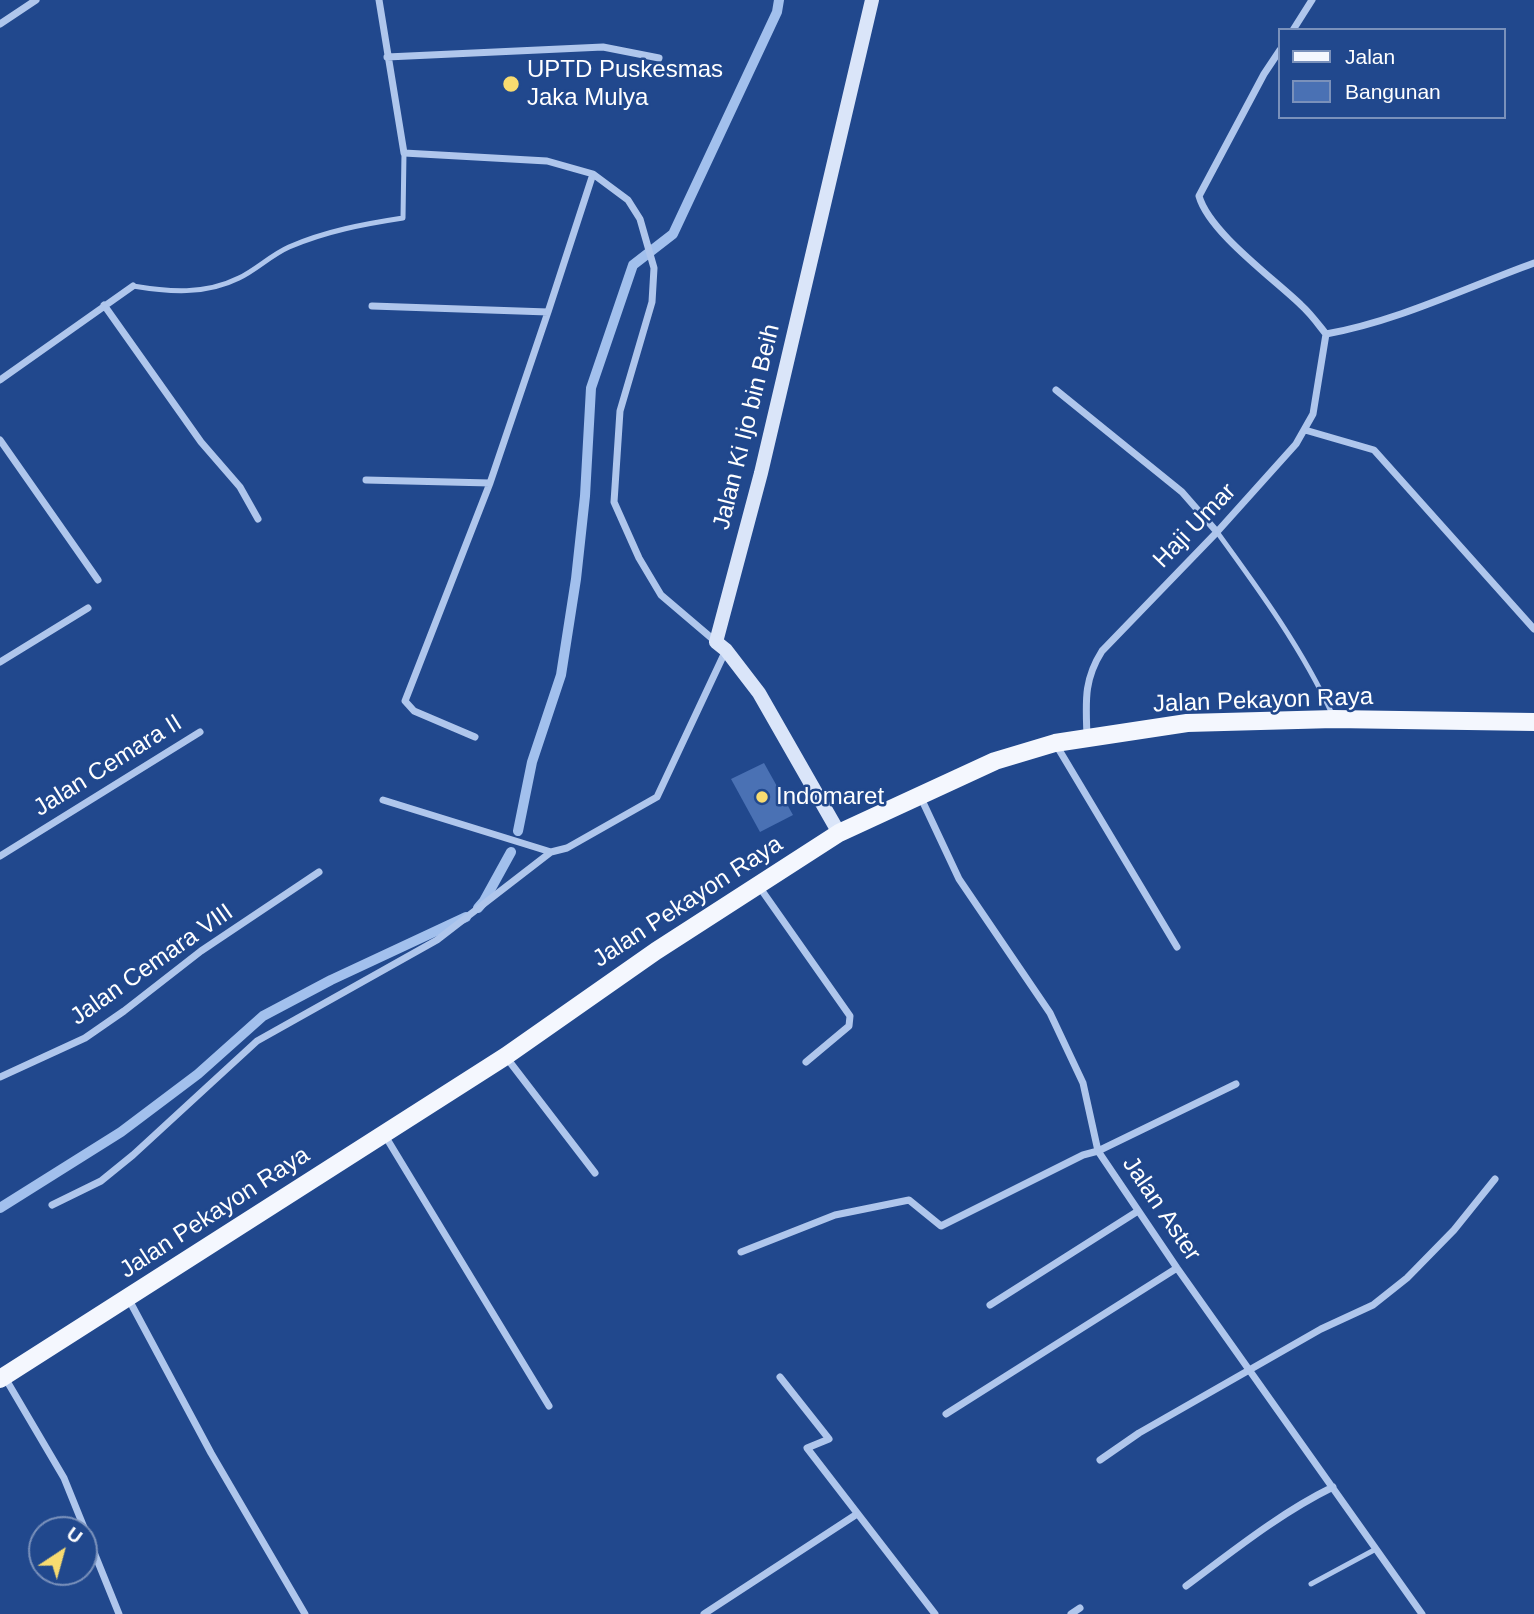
<!DOCTYPE html>
<style>
body{margin:0}
#map{position:relative;width:1534px;height:1614px;overflow:hidden;background:#21488d;font-family:Arial,sans-serif}
canvas{display:block}
.legend{position:absolute;left:1278px;top:28px;width:228px;height:91px;box-sizing:border-box;background:#21488d;border:2px solid #7a91bb;margin:0;padding:9px 12px;list-style:none;font-size:21px;color:#fff}
.legend li{display:flex;align-items:center;gap:14px;height:35px}
.legend b{width:35px;border:2px solid #7a91bb}
.north{position:absolute;left:28px;top:1516px;width:70px;height:70px;box-sizing:border-box;background:#21488d;border:2px solid #7a91bb;border-radius:50%;rotate:36deg;font-size:19px;font-weight:700;line-height:28px;text-align:center;color:#fff}
.north::after{content:'';display:block;margin:auto;width:24px;height:32px;background:#f8db70;clip-path:polygon(50% 0,100% 100%,50% 72%,0 100%)}
</style>
<div id="map">
<canvas width="1534" height="1614"></canvas>
<ul class="legend">
<li><b style="height:9px;background:#f4f7fe"></b>Jalan</li>
<li><b style="height:19px;background:#4a71b4"></b>Bangunan</li>
</ul>
<div class="north">U</div>
</div>
<script>
const context = document.querySelector('canvas').getContext('2d');
context.lineJoin = 'round';
function strokePath(path, color, width, dash) {
  context.strokeStyle = color;
  context.lineWidth = width;
  context.lineCap = dash ? 'butt' : 'round';
  context.setLineDash(dash || []);
  context.stroke(path);
}
function fill(path, color) {
  context.fillStyle = color;
  context.fill(path, 'evenodd');
}
function label(font, color, halo, rows, align = 'center') {
  context.font = font + ' Arial,sans-serif';
  context.lineWidth = 5;
  context.setLineDash([]);
  context.textBaseline = 'middle';
  context.strokeStyle = halo;
  context.fillStyle = color;
  for (const [text, x, y, turn = 0] of rows) {
    context.save();
    context.translate(x, y);
    context.rotate((+turn || 0) * Math.PI / 180);
    context.textAlign = isNaN(turn) ? turn : align;
    if (halo) context.strokeText(text, 0, 0);
    context.fillText(text, 0, 0);
    context.restore();
  }
}
strokePath(new Path2D(`
 M 518,831 L 532,762 L 561,675 L 576,579 L 585,496 L 591,388 L 633,265 L 673,234 L 777,12 L 779,0
 M 478,908 L 484,901 L 511,852
 M 0,1208 L 121,1132 L 198,1074 L 263,1016 L 331,980 L 466,917`), '#a2c0ed', 10);
fill(new Path2D(`
 M 764,763 L 793,815 L 760,832 L 731,779 Z`), '#4a71b4');
strokePath(new Path2D(`
 M 133,286 C 169,292 205,295 239,278 C 256,270 271,255 289,247 C 326,231 364,224 403,218 L 404,153
 M 1217,532 C 1260,591 1303,650 1333,716
 M 1311,1584 L 1376,1549`), '#afc6ec', 5);
strokePath(new Path2D(`
 M 379,0 L 404,153 L 547,161 L 593,174 L 628,200 L 640,219 L 654,268 L 652,302 L 620,411 L 614,502 L 639,558 L 661,595 L 715,641
 M 0,24 L 36,0
 M 1293,30 L 1312,0
 M 1280,50 L 1264,74 L 1199,196 C 1209,232 1273,278 1301,305 C 1311,314 1318,324 1326,334
 M 387,57 L 603,47 L 659,58
 M 104,305 L 201,442 L 240,487 L 258,519
 M 548,312 L 593,174
 M 1326,334 C 1398,321 1465,288 1534,263
 M 0,380 L 133,286
 M 1056,390 L 1182,492 L 1217,532
 M 1305,430 L 1374,450 L 1534,629
 M 0,440 L 98,580
 M 366,480 L 490,483 L 548,312 L 372,306
 M 0,662 L 88,608
 M 475,737 L 414,711 L 405,701 L 490,483
 M 1087,737 C 1086,703 1083,681 1102,651 L 1217,532 L 1296,444 L 1313,414 L 1326,334
 M 1055,743 L 1177,947
 M 921,798 L 959,879 L 1050,1013 L 1083,1083 L 1098,1151 L 1177,1268 L 1422,1614
 M 383,800 L 551,852 L 567,848 L 657,797 L 726,650
 M 0,856 L 200,732
 M 758,885 L 850,1016 L 849,1026 L 806,1062
 M 506,1057 L 595,1173
 M 0,1077 L 85,1038 L 124,1011 L 201,951 L 319,872
 M 384,1134 L 549,1406
 M 52,1205 L 101,1181 L 133,1155 L 257,1041 L 437,940 L 551,852
 M 741,1252 L 835,1215 L 909,1200 L 941,1226 L 1083,1155 L 1098,1151 L 1236,1084
 M 128,1298 L 211,1453 L 305,1614
 M 990,1305 L 1138,1211
 M 4,1376 L 64,1478 L 119,1614
 M 780,1377 L 829,1439 L 807,1448 L 935,1614
 M 946,1414 L 1177,1268
 M 1100,1460 L 1139,1433 L 1321,1329 L 1373,1305 L 1407,1278 L 1454,1230 L 1495,1179
 M 1186,1586 C 1233,1551 1280,1513 1333,1487
 M 704,1614 L 857,1514
 M 1071,1614 L 1080,1608`), '#afc6ec', 7);
strokePath(new Path2D(`
 M 839,833 L 759,693 L 726,650 L 716,642 L 761,473 L 872,0`), '#dae5f9', 14);
strokePath(new Path2D(`
 M 0,1379 L 506,1056 L 656,951 L 839,833 L 995,761 L 1055,743 L 1187,723 L 1334,719 L 1534,722`), '#f4f7fe', 18);
for (const [x, y, r, color] of [
 [511,84,9,"#f8db70"],
 [762,797,7,"#f8db70"]
]) {
  const dot = new Path2D();
  dot.arc(x, y, r, 0, 2 * Math.PI);
  context.fillStyle = color;
  context.fill(dot);
  strokePath(dot, '#21488d', 2.5);
}
label('24px', '#fff', '#21488d', [
 ["UPTD Puskesmas",527,70],
 ["Jaka Mulya",527,98],
 ["Indomaret",776,797]
], 'left');
label('24px', '#fff', '#21488d', [
 ["Jalan Ki Ijo bin Beih",747,427,-76],
 ["Haji Umar",1195,526,-46],
 ["Jalan Pekayon Raya",1263,701,-2],
 ["Jalan Cemara II",108,766,-32],
 ["Jalan Pekayon Raya",688,902,-33],
 ["Jalan Cemara VIII",152,965,-35],
 ["Jalan Aster",1161,1209,56],
 ["Jalan Pekayon Raya",215,1213,-33]
]);
</script>
